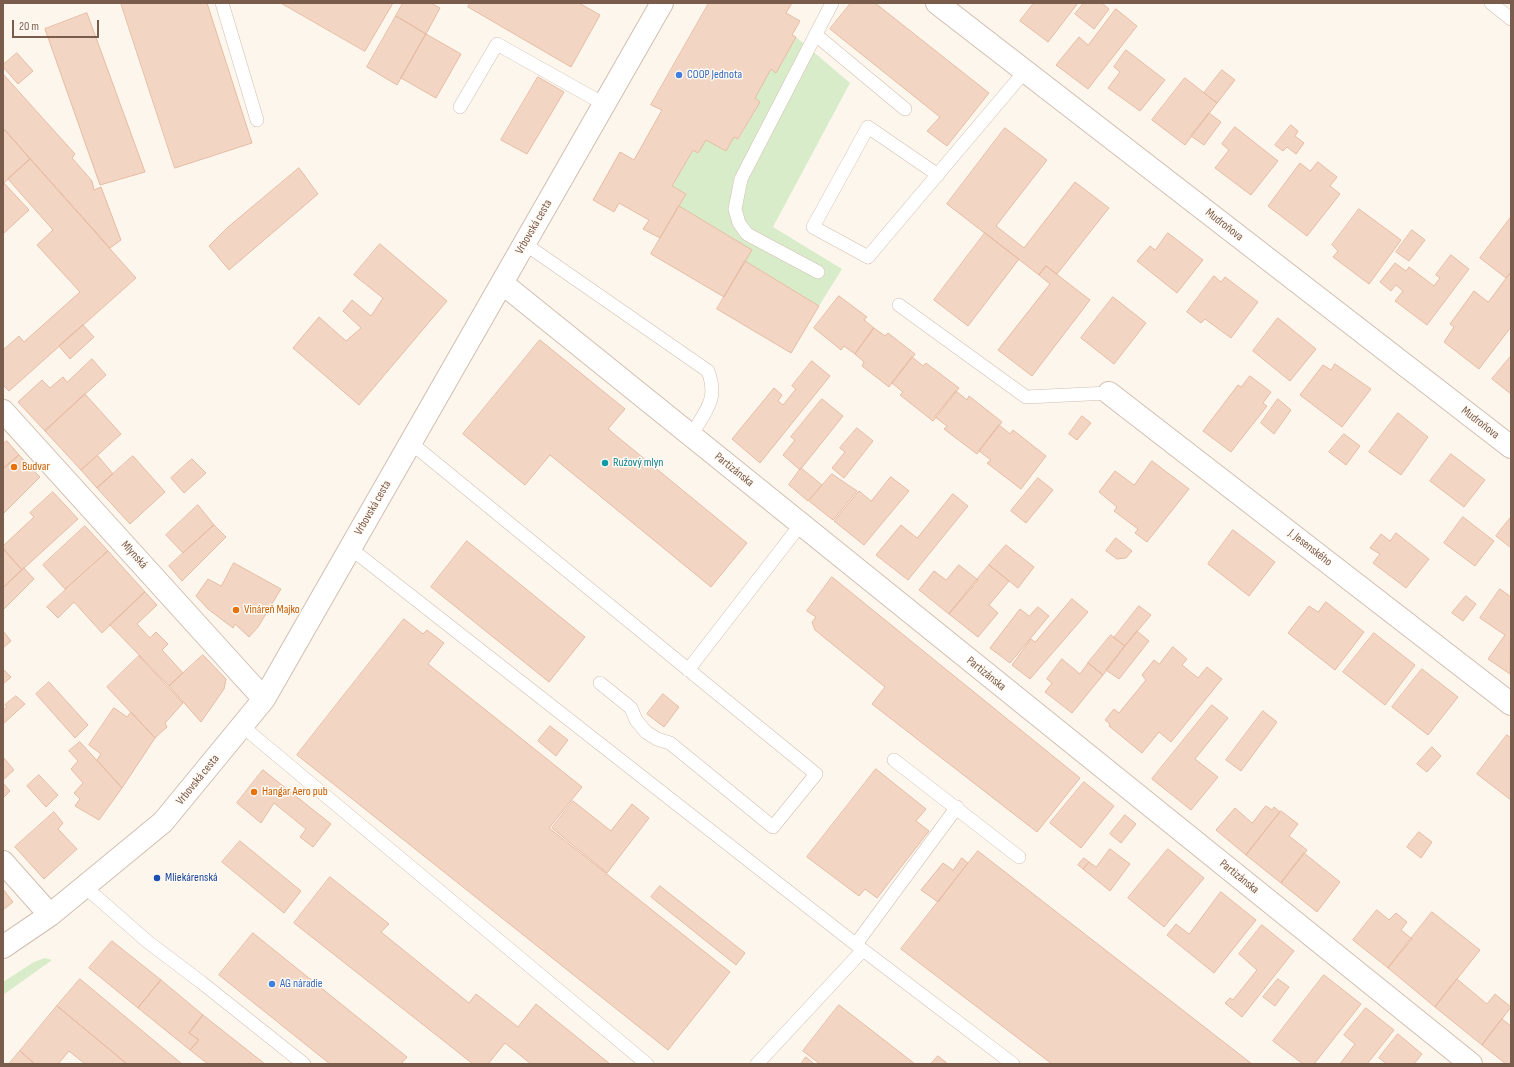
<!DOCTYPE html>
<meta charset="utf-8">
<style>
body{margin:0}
#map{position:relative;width:1514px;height:1067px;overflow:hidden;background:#fdf6ec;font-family:"Sofia Sans Condensed",sans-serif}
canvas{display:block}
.frame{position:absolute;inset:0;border:4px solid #7a5c4d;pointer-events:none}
.scale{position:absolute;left:12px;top:20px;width:87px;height:18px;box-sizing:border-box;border:2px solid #7a5c4d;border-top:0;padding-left:5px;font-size:12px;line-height:14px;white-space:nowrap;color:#7a5c4d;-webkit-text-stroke:3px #fffaf3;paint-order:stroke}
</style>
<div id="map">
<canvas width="1514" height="1067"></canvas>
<div class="frame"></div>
<div class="scale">20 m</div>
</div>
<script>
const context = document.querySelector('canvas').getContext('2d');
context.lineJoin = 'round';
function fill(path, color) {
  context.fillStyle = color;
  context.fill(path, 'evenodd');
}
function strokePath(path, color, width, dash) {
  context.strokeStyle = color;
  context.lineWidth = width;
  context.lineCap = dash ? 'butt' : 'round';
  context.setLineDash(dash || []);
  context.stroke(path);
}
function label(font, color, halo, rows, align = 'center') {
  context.font = font + ' "Sofia Sans Condensed",sans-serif';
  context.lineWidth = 3;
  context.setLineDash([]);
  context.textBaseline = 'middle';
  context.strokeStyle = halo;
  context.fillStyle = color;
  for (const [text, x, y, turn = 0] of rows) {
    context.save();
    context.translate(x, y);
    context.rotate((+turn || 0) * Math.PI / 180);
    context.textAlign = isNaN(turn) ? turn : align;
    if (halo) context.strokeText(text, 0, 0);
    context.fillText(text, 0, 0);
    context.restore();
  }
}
fill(new Path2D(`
 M 796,37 L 850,83 L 773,227 L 842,269 L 819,306 L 745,261 L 752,250 L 679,206 L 686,194 L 672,186 L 693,150 L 698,153 L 706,140 L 726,151 L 734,137 L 739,139 L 760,102 L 755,98 L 771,69 L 776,72 Z
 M 45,958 L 52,960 L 3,995 L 3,982 L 34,962 Z`), '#d8ecc9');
const building = new Path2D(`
 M 121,3 L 207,3 L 252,143 L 175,168 Z
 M 281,3 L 393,3 L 365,51 Z
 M 403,3 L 431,3 L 440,8 L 426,34 L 396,16 Z
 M 470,3 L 579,3 L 600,15 L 571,67 L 468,7 Z
 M 709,3 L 792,3 L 786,13 L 800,21 L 792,35 L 796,37 L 776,73 L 771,69 L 755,98 L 760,102 L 738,139 L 734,137 L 726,151 L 706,140 L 698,153 L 693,150 L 672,186 L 686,194 L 660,238 L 643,229 L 649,220 L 619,203 L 614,212 L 593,200 L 620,152 L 634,160 L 662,110 L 651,105 Z
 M 851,3 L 875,3 L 989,93 L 947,146 L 927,131 L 940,117 L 830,29 Z
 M 1034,3 L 1078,3 L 1048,42 L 1020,21 Z
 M 1084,3 L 1102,3 L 1109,9 L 1094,29 L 1075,14 Z
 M 1116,9 L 1137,26 L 1088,89 L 1056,65 L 1079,37 L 1088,45 Z
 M 87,13 L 145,172 L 100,185 L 45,29 Z
 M 396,16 L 426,34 L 397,85 L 367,67 Z
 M 426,34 L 461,54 L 436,98 L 401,78 Z
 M 1126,50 L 1165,80 L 1140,111 L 1108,88 L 1120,72 L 1114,67 Z
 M 17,53 L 33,71 L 18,84 L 3,67 L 3,65 Z
 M 1222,70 L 1235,80 L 1217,103 L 1204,93 Z
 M 3,74 L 75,154 L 72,158 L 92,181 L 94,190 L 101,187 L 121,240 L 110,248 L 3,128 Z
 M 538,77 L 564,92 L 527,154 L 501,140 Z
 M 1185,78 L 1217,103 L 1185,145 L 1152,120 Z
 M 1209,113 L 1221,122 L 1204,145 L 1191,136 Z
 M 1291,125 L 1298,131 L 1295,136 L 1304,143 L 1296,154 L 1287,147 L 1283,151 L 1275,145 Z
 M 1235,127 L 1278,161 L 1251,195 L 1215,168 L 1229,150 L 1222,144 Z
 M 3,128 L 30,159 L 4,183 L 3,182 Z
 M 1005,128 L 1047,160 L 996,226 L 1024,248 L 1075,182 L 1109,208 L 1057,274 L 1046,266 L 1039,275 L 947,204 Z
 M 30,159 L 136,278 L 9,391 L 3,385 L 3,350 L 19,336 L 24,342 L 80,292 L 37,245 L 53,230 L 8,179 Z
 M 1318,162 L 1337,177 L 1330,186 L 1340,194 L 1307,236 L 1268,206 L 1300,163 L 1310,171 Z
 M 299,168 L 318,194 L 229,270 L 209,246 L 227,228 Z
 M 3,182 L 29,210 L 3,234 Z
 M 679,206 L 752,250 L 724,297 L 651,254 Z
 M 1359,209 L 1401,240 L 1369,284 L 1333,257 L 1338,251 L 1332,245 Z
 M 1511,217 L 1511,272 L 1506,278 L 1480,258 Z
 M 1412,230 L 1425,240 L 1409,261 L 1396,252 Z
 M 985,233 L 1019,259 L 968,326 L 934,300 Z
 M 1168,233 L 1203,260 L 1177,293 L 1137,261 L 1150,246 L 1155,250 Z
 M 380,244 L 447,301 L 359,405 L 293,348 L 319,317 L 346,341 L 361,328 L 343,311 L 352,300 L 371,316 L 383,298 L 354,275 Z
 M 1451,255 L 1469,269 L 1427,325 L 1395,301 L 1403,291 L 1396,285 L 1391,291 L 1380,282 L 1395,263 L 1406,271 L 1409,267 L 1434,286 L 1440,278 L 1436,275 Z
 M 745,261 L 819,306 L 791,353 L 717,309 Z
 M 1046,266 L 1090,300 L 1032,376 L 998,350 L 1050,284 L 1039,275 Z
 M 1511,272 L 1511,327 L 1479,369 L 1444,342 L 1454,327 L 1450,324 L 1474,291 L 1488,302 Z
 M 1214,276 L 1221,282 L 1225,277 L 1258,302 L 1231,338 L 1205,319 L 1201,323 L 1187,312 Z
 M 839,296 L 867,317 L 864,320 L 874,328 L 855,354 L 844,346 L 841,350 L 814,328 Z
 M 1113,297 L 1146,323 L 1114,364 L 1081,338 Z
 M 1278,318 L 1316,349 L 1290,381 L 1253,351 Z
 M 83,325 L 94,337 L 70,359 L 59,346 Z
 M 874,328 L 885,336 L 888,333 L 915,354 L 889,387 L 862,366 L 864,362 L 855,354 Z
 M 540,340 L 625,409 L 608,429 L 747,543 L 711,587 L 550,455 L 525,485 L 463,434 Z
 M 1511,356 L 1511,394 L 1492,379 Z
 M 912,357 L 923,366 L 926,363 L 959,388 L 933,421 L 900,395 L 903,392 L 892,383 Z
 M 92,359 L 106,375 L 45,431 L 18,402 L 42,380 L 50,388 L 63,377 L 67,382 Z
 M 812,361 L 830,376 L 760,463 L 732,439 L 774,388 L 782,395 L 778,401 L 783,405 L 796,389 L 792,386 Z
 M 1335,364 L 1371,389 L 1342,427 L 1300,395 L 1323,365 L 1331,370 Z
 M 1250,376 L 1271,392 L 1263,403 L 1267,406 L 1231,452 L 1203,431 L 1238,385 L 1241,387 Z
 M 956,391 L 967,400 L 969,396 L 1002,422 L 977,454 L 944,429 L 947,426 L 935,417 Z
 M 85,394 L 121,434 L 81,470 L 45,431 Z
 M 822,399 L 843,416 L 800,470 L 783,455 L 795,440 L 791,437 Z
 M 1278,399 L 1291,410 L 1274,434 L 1261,423 Z
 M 1398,413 L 1428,437 L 1401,475 L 1369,452 Z
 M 1082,416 L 1091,423 L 1077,440 L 1069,434 Z
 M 999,425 L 1010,434 L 1013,430 L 1046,456 L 1021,489 L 987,463 L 991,460 L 979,451 Z
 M 857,428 L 873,441 L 844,478 L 832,468 L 845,452 L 840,448 Z
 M 1344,434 L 1360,446 L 1346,465 L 1329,452 Z
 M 7,441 L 19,455 L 3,469 L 3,444 Z
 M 1451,454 L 1485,480 L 1464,507 L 1430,481 Z
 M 19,455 L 40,477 L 3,514 L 3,469 Z
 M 98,456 L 113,474 L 97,488 L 81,470 Z
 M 133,456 L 165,492 L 130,524 L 97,488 Z
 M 192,459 L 206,473 L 184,493 L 171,478 Z
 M 1152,461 L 1189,489 L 1147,542 L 1135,533 L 1138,529 L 1114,511 L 1117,507 L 1099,492 L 1115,471 L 1134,485 Z
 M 801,468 L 822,485 L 808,501 L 789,485 Z
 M 832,474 L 857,491 L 833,520 L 809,501 Z
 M 891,477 L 909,491 L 864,545 L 834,521 L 859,491 L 871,501 Z
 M 1038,478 L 1053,490 L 1026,523 L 1011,511 Z
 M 53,492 L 78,519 L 22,570 L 3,549 L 3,546 L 34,517 L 30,513 Z
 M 953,494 L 968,506 L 908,580 L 876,555 L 901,525 L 917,538 Z
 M 198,505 L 214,525 L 183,553 L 166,535 Z
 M 1463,517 L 1494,541 L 1475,566 L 1444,543 Z
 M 1511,517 L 1511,548 L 1496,536 Z
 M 214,525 L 226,537 L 182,581 L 169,566 Z
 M 85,526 L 108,551 L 65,589 L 43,565 Z
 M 1233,530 L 1275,562 L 1249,596 L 1208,564 Z
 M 1396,533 L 1429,559 L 1406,588 L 1373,563 L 1380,554 L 1370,548 L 1381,534 L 1390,541 Z
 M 1116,538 L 1132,551 L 1126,558 L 1117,559 L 1106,551 Z
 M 467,541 L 585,637 L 549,682 L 431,587 Z
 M 1006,545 L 1034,567 L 1018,588 L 989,565 Z
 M 4,549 L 22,570 L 3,588 L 3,550 Z
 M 108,551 L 145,592 L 102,633 L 74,602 L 58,618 L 47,607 Z
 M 234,563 L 281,589 L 258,627 L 249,637 L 235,624 L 233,628 L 208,609 L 196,596 L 208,579 L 221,586 Z
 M 959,565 L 978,580 L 949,614 L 919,590 L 934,571 L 946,580 Z
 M 989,565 L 1009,581 L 989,605 L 998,613 L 978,637 L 949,614 Z
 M 24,568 L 34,579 L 3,610 L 3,588 Z
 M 832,577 L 1080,778 L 1037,832 L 872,704 L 885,687 L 815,630 L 812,622 L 816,617 L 807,611 Z
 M 1500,589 L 1511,597 L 1510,674 L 1488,659 L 1505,635 L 1480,618 Z
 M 145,592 L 157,605 L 137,624 L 150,638 L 156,632 L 168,644 L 162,650 L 183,673 L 169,686 L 110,625 Z
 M 1466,596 L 1476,604 L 1463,621 L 1452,613 Z
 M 1072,599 L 1088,612 L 1030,679 L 1012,665 L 1031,639 L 1035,642 Z
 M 1326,602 L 1364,632 L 1335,670 L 1288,633 L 1309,606 L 1318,612 Z
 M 1139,606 L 1151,615 L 1125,646 L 1114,638 Z
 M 1038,607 L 1049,616 L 1010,663 L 990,648 L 1020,609 L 1029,616 Z
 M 404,619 L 423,634 L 427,630 L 444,643 L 428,664 L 582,787 L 549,828 L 730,972 L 668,1050 L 297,755 Z
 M 3,631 L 11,641 L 3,648 Z
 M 1137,631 L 1149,641 L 1119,679 L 1106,670 Z
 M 1374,633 L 1415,665 L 1385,705 L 1343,672 Z
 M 1111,635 L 1125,646 L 1103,675 L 1088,663 Z
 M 1173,647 L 1187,659 L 1182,665 L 1198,678 L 1207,667 L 1222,679 L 1171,742 L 1159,732 L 1142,753 L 1109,726 L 1110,724 L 1105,720 L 1114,709 L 1119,713 L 1146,680 L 1142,675 L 1154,660 L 1159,664 Z
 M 203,655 L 226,679 L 224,689 L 201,722 L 169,686 Z
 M 139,656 L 183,703 L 165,723 L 167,727 L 155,738 L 107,687 Z
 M 1062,659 L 1080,674 L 1088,663 L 1103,675 L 1072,713 L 1045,692 L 1052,683 L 1047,679 Z
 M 3,669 L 11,677 L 3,684 Z
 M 1422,669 L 1458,697 L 1428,735 L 1392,707 Z
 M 49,682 L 88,725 L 75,738 L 36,694 Z
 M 663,694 L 679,707 L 664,727 L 647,714 Z
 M 16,696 L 25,704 L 3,724 L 3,710 L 7,707 L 5,705 Z
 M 1212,705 L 1228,718 L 1195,759 L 1218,777 L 1191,810 L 1152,779 Z
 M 114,708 L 127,717 L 131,712 L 155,738 L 122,788 L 97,760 L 101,754 L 89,745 Z
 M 1263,711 L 1277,722 L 1241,771 L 1226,760 Z
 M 550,726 L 568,740 L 556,756 L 538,741 Z
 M 1507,735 L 1511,738 L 1511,800 L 1477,774 Z
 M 80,742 L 122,788 L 99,820 L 75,806 L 80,799 L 74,793 L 83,783 L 71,769 L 78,761 L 69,751 Z
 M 1432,747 L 1441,756 L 1427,772 L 1417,764 Z
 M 3,757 L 14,770 L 3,780 Z
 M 876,769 L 926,809 L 916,821 L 929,831 L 877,898 L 865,889 L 859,896 L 807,857 Z
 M 263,770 L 331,824 L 313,847 L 300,837 L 306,829 L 274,803 L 261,823 L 237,803 Z
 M 39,775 L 58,795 L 46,807 L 27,786 Z
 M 1084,782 L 1114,806 L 1081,848 L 1050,823 Z
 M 3,783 L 10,791 L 3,798 Z
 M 573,801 L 611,831 L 632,804 L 649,818 L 607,873 L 552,828 Z
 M 1266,806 L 1272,810 L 1274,807 L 1280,812 L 1246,855 L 1216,830 L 1235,808 L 1252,823 Z
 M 1281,811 L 1298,824 L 1289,836 L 1307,850 L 1281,883 L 1246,855 Z
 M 54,812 L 63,823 L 58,829 L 77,849 L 44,879 L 15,847 Z
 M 1125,815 L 1136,824 L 1121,843 L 1110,834 Z
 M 1419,832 L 1432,842 L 1421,858 L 1407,847 Z
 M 240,841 L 301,891 L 284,913 L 222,862 Z
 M 1110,849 L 1130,864 L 1110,891 L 1083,869 L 1089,862 L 1096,867 Z
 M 1168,849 L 1204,878 L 1164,927 L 1128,898 Z
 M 978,851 L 1252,1064 L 1052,1064 L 901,949 Z
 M 1304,853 L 1340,882 L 1317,912 L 1281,883 Z
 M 962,858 L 968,863 L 938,902 L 921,890 L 943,863 L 953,870 Z
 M 1084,858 L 1089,862 L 1083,869 L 1078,865 Z
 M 330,877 L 389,924 L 381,932 L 469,1003 L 476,994 L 518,1027 L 536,1004 L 610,1064 L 531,1064 L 505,1043 L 488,1064 L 473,1064 L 294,923 Z
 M 660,886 L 745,953 L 736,965 L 651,897 Z
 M 3,889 L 13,902 L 3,910 Z
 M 1221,892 L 1256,920 L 1214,973 L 1167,935 L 1176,924 L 1189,934 Z
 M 1377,910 L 1389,920 L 1396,913 L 1407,922 L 1401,930 L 1412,939 L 1388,968 L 1353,940 Z
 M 1432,912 L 1480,950 L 1435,1007 L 1388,968 Z
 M 1262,925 L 1294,951 L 1242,1017 L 1225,1003 L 1230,998 L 1233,1000 L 1257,970 L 1239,954 Z
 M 253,933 L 407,1057 L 401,1064 L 330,1064 L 219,975 Z
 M 112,941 L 161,980 L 138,1008 L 89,968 Z
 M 1324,975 L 1361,1004 L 1314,1064 L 1303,1064 L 1273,1041 Z
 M 80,979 L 182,1064 L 127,1064 L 57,1006 Z
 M 1278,979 L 1289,987 L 1275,1006 L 1263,997 Z
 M 1457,979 L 1487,1004 L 1495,994 L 1511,1007 L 1482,1045 L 1435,1007 Z
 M 161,980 L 203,1015 L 189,1033 L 199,1040 L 190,1050 L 138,1008 Z
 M 839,1005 L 915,1064 L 820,1064 L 803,1051 Z
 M 57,1006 L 127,1064 L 85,1064 L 69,1051 L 58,1064 L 35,1064 L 20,1051 Z
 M 1366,1008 L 1394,1030 L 1367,1064 L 1340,1064 L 1355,1044 L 1344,1035 Z
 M 203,1015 L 265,1064 L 208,1064 L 190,1050 L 199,1040 L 189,1033 Z
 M 1502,1019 L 1511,1026 L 1511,1064 L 1506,1064 L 1482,1045 Z
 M 1398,1034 L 1422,1054 L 1414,1064 L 1387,1064 L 1379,1058 Z
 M 20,1051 L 35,1064 L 9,1064 Z
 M 938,1056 L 948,1064 L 931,1064 Z
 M 806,1057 L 814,1064 L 801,1064 Z`);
fill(building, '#f3d5c3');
strokePath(building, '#e6bba3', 1);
const lane = new Path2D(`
 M 222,3 L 257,120
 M 1491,3 L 1511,19
 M 816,35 L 905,109
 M 460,107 L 497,44 L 604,104
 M 938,175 L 868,127 L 813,227 L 868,257 L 1025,71
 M 525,244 L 708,371 C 719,400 705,411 691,436
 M 818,272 L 747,234 L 739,223 L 735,209 L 741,179 L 832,3
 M 899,305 L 1026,397 L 1109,393
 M 411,443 L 816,774 L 773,827 L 670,743 L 657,739 L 646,732 L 636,720 L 631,708 L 600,683
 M 350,548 L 863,950 L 1013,1064
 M 688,670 L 801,524
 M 242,726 L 647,1064
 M 894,760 L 1019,857
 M 84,886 L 148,942 L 201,982 L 304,1064
 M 856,944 L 957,807
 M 757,1064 L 863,950`);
const street = new Path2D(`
 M 937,3 L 1511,447
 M 502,283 L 1471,1064
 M 1109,393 L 1511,704
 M 3,411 L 264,699
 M 3,862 L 50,915
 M 3,947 L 50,915 L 163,822 L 264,699 L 662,3`);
strokePath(lane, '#d1beb0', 14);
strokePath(street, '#d1beb0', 24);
strokePath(lane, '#fff', 13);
strokePath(street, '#fff', 22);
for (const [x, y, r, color] of [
 [679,75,4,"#3f7fe0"],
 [605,463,4,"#0f9aa8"],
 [14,467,4,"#e8710a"],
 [236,610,4,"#e8710a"],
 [254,792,4,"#e8710a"],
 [157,878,4,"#1a4fb4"],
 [272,984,4,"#3f7fe0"]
]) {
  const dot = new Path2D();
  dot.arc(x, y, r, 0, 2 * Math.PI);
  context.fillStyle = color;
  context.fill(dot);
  strokePath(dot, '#fffaf3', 1.5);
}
label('12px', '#366cbe', '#fffaf3', [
 ["COOP Jednota",687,75],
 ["AG náradie",280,984]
], 'left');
label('12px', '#7a5c4d', '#fffaf3', [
 ["Mudroňova",1224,225,38],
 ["Vrbovská cesta",534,227,-60],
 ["Mudroňova",1480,423,38],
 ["Partizánska",734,470,39],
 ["Vrbovská cesta",373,508,-60],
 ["J. Jesenského",1310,548,38],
 ["Mlynská",134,555,48],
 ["Partizánska",986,674,39],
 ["Vrbovská cesta",198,780,-51],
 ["Partizánska",1239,877,39]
]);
label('12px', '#0d838f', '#fffaf3', [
 ["Ružový mlyn",613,463]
], 'left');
label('12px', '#c56008', '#fffaf3', [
 ["Budvar",22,467],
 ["Vináreň Majko",244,610],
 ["Hangar Aero pub",262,792]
], 'left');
label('12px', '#164399', '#fffaf3', [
 ["Mliekárenská",165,878]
], 'left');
</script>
